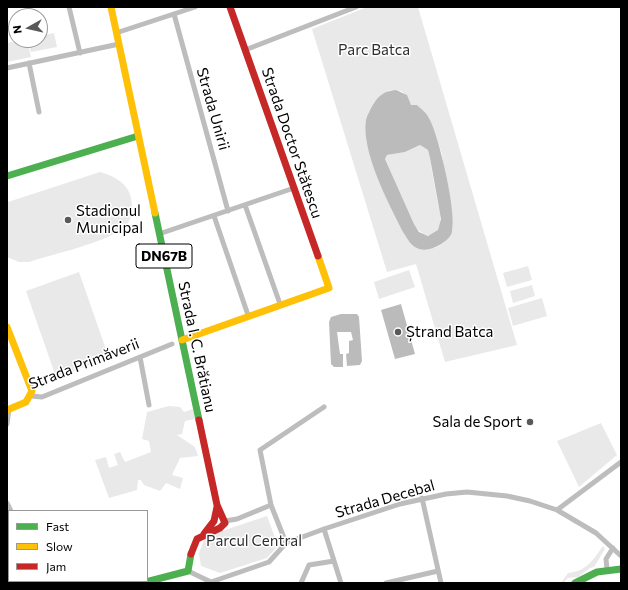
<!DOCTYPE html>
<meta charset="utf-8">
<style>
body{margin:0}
#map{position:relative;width:628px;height:590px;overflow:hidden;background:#fff;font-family:Commissioner,sans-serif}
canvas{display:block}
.frame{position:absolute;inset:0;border:8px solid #000;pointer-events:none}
.legend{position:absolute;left:8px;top:510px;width:140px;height:72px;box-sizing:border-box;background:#fff;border:1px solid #999;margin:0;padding:5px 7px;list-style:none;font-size:12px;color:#000}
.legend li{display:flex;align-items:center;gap:8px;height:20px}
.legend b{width:20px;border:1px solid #999}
.north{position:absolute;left:8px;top:8px;width:40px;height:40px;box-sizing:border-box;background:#fff;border:1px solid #999;border-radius:50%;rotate:262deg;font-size:11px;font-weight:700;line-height:16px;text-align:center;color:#000}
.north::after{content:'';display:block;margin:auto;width:14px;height:18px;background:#595959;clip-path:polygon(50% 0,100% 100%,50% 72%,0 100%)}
</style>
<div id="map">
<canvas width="628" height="590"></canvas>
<div class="frame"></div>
<ul class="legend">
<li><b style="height:5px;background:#4caf50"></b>Fast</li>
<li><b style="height:5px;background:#ffc107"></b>Slow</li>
<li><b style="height:5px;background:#c62828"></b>Jam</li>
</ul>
<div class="north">N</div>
</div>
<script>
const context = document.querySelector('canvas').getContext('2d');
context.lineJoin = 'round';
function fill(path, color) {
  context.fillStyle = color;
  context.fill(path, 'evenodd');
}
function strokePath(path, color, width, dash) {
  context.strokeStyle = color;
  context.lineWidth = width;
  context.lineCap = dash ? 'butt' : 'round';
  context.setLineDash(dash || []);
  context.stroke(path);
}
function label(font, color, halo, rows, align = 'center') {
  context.font = font + ' Commissioner,sans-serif';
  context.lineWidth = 3;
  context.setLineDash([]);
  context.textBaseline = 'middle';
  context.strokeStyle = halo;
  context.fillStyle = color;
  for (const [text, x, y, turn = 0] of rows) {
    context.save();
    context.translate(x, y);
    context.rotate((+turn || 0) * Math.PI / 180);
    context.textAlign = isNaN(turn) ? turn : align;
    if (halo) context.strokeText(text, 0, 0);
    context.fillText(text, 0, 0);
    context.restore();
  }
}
fill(new Path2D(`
 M 367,7 L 418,7 L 517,345 L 445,362 L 416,264 L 387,272 L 312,29 ZM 390,90 C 409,90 403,95 412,106 L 417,105 L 429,117 L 442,154 L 453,227 C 452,237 440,250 429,248 C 422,247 415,243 408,241 L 372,162 L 366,137 L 368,113 L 374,102 Z
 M 54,33 L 57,47 L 31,52 L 28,40 L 40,40 L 40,36 Z
 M 19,40 L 27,40 L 31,57 L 7,62 L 7,43 Z
 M 420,145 L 428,150 L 430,158 C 432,173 435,189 438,204 C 439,210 442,217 440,223 C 437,242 422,237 414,224 L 385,159 L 387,155 L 405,152 Z
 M 100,172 C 114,176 128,183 131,198 C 133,208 132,220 125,227 C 110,241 51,255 29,262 L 19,262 L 7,257 L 7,204 L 8,202 Z
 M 528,266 L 532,280 L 507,287 L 503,273 Z
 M 409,270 L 415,287 L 379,299 L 374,282 Z
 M 79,272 L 109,358 L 56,377 L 26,291 Z
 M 532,285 L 535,296 L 513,303 L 510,291 Z
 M 542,298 L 547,316 L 513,326 L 508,308 Z
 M 169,406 L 180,407 L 184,412 L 193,409 L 195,419 L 185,421 L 182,434 L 177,435 L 195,447 L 198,456 L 180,458 L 172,475 L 183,478 L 180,489 L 166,483 L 160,491 L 144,485 L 141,480 L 138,480 L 137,490 L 109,498 L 95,460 L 106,457 L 109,468 L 118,465 L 114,454 L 120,452 L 125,462 L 151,452 L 149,441 L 142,439 L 147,412 Z
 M 601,423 L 617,455 L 579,487 L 557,441 Z
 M 267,516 L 278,546 L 267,558 L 220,573 L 201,566 L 199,553 L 204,540 L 219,532 Z
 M 603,546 L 605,549 L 594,567 L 590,568 L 578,577 L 568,578 L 563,583 L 561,583 L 568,573 C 587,571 593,560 603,546 Z`), '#e9e9e9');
fill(new Path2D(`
 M 396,90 L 407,95 L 411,105 L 417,105 C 421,109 427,113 429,118 C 439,136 457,213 452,232 C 449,243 427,254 417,248 C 410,245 407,238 403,232 C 389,204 361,152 366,120 C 367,115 370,110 372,106 C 378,96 384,91 396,90 ZM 420,145 L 428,150 L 430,158 L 441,219 L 438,230 L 428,236 L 419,232 L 414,224 L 385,159 L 387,155 L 405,152 Z
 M 401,304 L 415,354 L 395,359 L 381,310 Z
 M 341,314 L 357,314 L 359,317 L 362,361 L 360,365 L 347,366 L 346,354 L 349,353 L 349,341 L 353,340 L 351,332 L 337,332 L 340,354 L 343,354 L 343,367 L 334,367 L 331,364 L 329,322 L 331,317 Z`), '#bbb');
strokePath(new Path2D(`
 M 69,7 L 80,53
 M 174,14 L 228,211
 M 116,33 L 195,7
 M 245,50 L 356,7
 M 29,63 L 39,112
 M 7,68 L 119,44
 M 245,205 L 280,304
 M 214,216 L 248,315
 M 159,234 L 294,188
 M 140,357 L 149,405
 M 31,396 L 42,397 L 172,344
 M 7,424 L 9,409
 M 422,498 L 441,583
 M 7,503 L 11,511
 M 557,510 L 621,462
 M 225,521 L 237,519 L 271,505
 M 324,529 L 341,583
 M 286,543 L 271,505 L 260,450 L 324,407
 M 607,569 L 606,559 L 613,548
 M 188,571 L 211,582
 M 39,581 L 40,583
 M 211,582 L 269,562 L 286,543 L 324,529 L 400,504 L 446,494 L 467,492 L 507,496 L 530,501 L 557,510 L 596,533 L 621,556
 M 301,583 L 309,565 L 334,561
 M 386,583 L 438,571`), '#bdbdbd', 5);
strokePath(new Path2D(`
 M 7,176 L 138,136
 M 155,213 L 199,420
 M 142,583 L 188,571 L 191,554
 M 575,583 L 597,572 L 621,569`), '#4caf50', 7);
strokePath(new Path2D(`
 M 111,7 L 155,213
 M 7,327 L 32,391 L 26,402 L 7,410
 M 182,340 L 329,288 L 318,256`), '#ffc107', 7);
strokePath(new Path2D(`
 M 230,7 L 318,256
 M 204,534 L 214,521 L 217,507
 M 191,554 L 197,539 L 220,528 L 225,523 L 217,505 L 199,420`), '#c62828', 7);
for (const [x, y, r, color] of [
 [68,220,4,"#595959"],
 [398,332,4,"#595959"],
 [530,422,4,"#595959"]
]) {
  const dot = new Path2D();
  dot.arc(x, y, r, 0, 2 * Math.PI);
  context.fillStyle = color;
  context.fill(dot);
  strokePath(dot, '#fff', 1.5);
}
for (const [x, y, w] of [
 [164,256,56]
]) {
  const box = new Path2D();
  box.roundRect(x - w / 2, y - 12, w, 24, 3);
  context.fillStyle = '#fff';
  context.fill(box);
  strokePath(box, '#000', 1);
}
label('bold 14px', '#000', null, [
 ["DN67B",164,256]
]);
label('15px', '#2e2e2e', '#fff', [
 ["Parc Batca",374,50],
 ["Parcul Central",254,541]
]);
label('15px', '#000', '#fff', [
 ["Strada Unirii",213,109,74],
 ["Strada Doctor Stătescu",292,143,71],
 ["Strada I. C. Brătianu",197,347,78],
 ["Strada Primăverii",84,364,-21],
 ["Strada Decebal",385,499,-16]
]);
label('15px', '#000', '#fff', [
 ["Stadionul",76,211],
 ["Municipal",76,228],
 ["Ștrand Batca",406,332],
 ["Sala de Sport",522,422,"right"]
], 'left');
</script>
